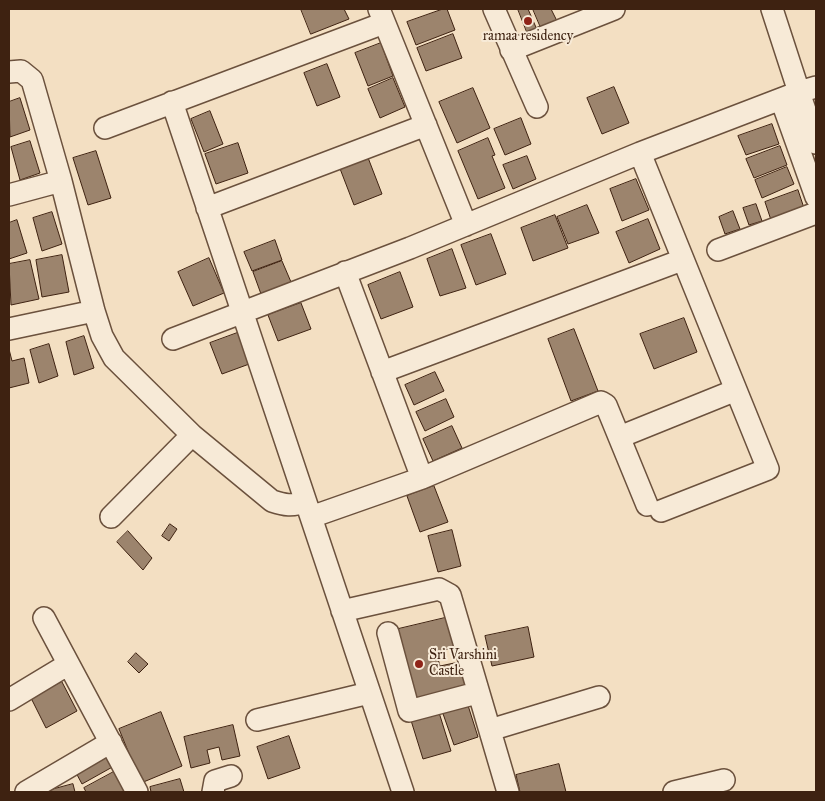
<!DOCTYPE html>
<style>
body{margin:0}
#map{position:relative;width:825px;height:801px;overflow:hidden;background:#f3dfc2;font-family:"IM FELL Great Primer",serif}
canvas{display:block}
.frame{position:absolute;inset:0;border:10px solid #3e2211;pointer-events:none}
</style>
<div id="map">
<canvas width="825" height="801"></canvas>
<div class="frame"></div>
</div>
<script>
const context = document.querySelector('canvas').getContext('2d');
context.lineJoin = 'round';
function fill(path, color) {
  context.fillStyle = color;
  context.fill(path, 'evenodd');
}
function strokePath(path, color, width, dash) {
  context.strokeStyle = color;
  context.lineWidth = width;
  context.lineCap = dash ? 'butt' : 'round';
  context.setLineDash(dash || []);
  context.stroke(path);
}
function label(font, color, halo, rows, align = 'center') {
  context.font = font + ' "IM FELL Great Primer",serif';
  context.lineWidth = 4;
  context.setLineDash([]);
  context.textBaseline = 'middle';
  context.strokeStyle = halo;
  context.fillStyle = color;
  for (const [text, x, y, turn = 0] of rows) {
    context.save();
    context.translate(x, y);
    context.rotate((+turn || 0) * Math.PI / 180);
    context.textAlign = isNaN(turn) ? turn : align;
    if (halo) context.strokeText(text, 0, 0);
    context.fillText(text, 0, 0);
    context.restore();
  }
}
const building = new Path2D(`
 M 301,9 L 344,9 L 349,19 L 311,34 Z
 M 443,9 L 447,9 L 455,30 L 416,45 L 407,22 Z
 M 518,9 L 528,9 L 538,32 L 529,37 Z
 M 533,9 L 551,9 L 559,25 L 542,30 Z
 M 453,34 L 462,58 L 426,71 L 417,48 Z
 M 381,43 L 393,76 L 368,86 L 355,53 Z
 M 327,64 L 340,97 L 317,106 L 304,73 Z
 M 393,78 L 405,107 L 380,118 L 368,89 Z
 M 614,87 L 629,123 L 602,134 L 587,98 Z
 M 473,88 L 490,128 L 457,143 L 439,102 Z
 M 20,98 L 30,130 L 10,137 L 9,102 Z
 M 210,111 L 223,144 L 204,152 L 191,119 Z
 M 521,118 L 531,144 L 505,155 L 494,129 Z
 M 772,124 L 779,144 L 746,155 L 738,136 Z
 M 488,138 L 495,155 L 492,156 L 505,188 L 478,199 L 458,151 Z
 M 30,141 L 40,173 L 20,180 L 11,147 Z
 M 238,143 L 248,173 L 216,184 L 205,154 Z
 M 780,146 L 787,165 L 754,178 L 746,159 Z
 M 96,151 L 111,198 L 88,205 L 73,158 Z
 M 367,155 L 382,194 L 354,205 L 339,166 Z
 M 527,156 L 536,179 L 513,189 L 503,165 Z
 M 787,167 L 794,184 L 762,198 L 755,180 Z
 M 636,179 L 649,210 L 622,221 L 610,189 Z
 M 798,190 L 804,208 L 771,220 L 765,202 Z
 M 756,204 L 762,221 L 749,225 L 743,208 Z
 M 587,205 L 599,233 L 568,244 L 557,217 Z
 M 733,211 L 740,229 L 725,234 L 719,217 Z
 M 52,212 L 62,244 L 42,251 L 33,218 Z
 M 555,215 L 568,248 L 533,261 L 521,228 Z
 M 648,219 L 660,249 L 629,263 L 616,232 Z
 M 17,220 L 27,253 L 9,259 L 9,223 Z
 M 491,234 L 506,274 L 476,285 L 461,245 Z
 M 275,240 L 282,260 L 252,271 L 244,252 Z
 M 452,249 L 466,288 L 440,296 L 427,259 Z
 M 62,255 L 69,292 L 42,297 L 36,260 Z
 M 209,258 L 224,293 L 193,306 L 178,272 Z
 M 30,260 L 39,299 L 11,305 L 9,264 Z
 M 282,261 L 291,282 L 261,294 L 253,272 Z
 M 400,272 L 413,307 L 381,319 L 368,285 Z
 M 301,303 L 311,329 L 278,341 L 268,315 Z
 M 684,318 L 697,352 L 654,369 L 640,334 Z
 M 574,329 L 598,391 L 571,401 L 548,339 Z
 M 240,332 L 252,363 L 222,374 L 210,343 Z
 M 84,336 L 94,368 L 74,375 L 66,342 Z
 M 49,344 L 58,376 L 39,383 L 30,350 Z
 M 9,349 L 12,361 L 24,358 L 29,383 L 9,388 Z
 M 435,372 L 444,391 L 414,405 L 405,385 Z
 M 446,399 L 454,417 L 425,431 L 416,412 Z
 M 452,426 L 462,448 L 433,461 L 423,439 Z
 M 434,486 L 448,522 L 420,532 L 407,496 Z
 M 170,524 L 177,529 L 169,541 L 162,536 Z
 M 452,530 L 461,566 L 438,572 L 428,536 Z
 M 128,531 L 152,558 L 143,570 L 117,542 Z
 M 449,617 L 456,647 L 436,652 L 440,666 L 459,662 L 467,693 L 409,708 L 390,631 Z
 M 528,627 L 534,657 L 492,666 L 485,636 Z
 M 136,653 L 148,664 L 139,673 L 128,662 Z
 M 62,682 L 77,711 L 46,728 L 31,698 Z
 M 466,699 L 478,737 L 454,745 L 441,708 Z
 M 437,706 L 451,751 L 423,759 L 409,714 Z
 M 161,712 L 182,766 L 141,783 L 119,729 Z
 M 233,725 L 240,756 L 222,760 L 219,747 L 207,750 L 210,763 L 191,768 L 184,737 Z
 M 289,736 L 300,768 L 268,779 L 257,747 Z
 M 108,750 L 116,765 L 82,784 L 74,769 Z
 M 559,764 L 566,792 L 520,792 L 516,775 Z
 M 121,768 L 128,792 L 86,792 L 84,788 Z
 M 180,779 L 184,792 L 151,792 L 150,787 Z
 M 73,784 L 75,792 L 42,792 Z`);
fill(building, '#9c846d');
strokePath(building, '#3e2211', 1);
const minor = new Path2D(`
 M 379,9 L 466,225
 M 494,9 L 537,107
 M 772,9 L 799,92 L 816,87
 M 511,50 L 614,9
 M 9,72 L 21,71 L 32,80 L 61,181 L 94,311 L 102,336 L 114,358 L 192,435 L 272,501 C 284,505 293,507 305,501
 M 781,99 L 816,197
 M 172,102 L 403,792
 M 105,128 L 384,23
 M 640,153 L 768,469 L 661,511
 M 9,195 L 61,181
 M 207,208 L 426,125
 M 718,250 L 816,213
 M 345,272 L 422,478
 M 9,329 L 94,311
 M 173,339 L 410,248 L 640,153 L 799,92 L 816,143
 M 382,372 L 682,260
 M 627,434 L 736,390
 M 111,517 L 192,435
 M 311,517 L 422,478 L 601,402 L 606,405 L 647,505
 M 342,611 L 439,589 L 450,595 L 508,792
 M 44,618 L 137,792
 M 388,633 L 409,711 L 473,694
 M 9,700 L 67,665
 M 257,720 L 369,693
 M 490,730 L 599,697
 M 26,792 L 111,742
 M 213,792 L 215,781 L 231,776
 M 674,792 L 724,780`);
strokePath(minor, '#6b513d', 24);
strokePath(minor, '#f7ead7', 21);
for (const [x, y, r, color] of [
 [528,21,5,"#8f2418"],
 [419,664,5,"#8f2418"]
]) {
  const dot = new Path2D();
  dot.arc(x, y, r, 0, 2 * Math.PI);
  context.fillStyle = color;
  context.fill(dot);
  strokePath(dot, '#f7ead7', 2);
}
label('14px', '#3e2211', '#f7ead7', [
 ["ramaa residency",528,37],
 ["Sri Varshini",429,656,"left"],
 ["Castle",429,672,"left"]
]);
</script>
